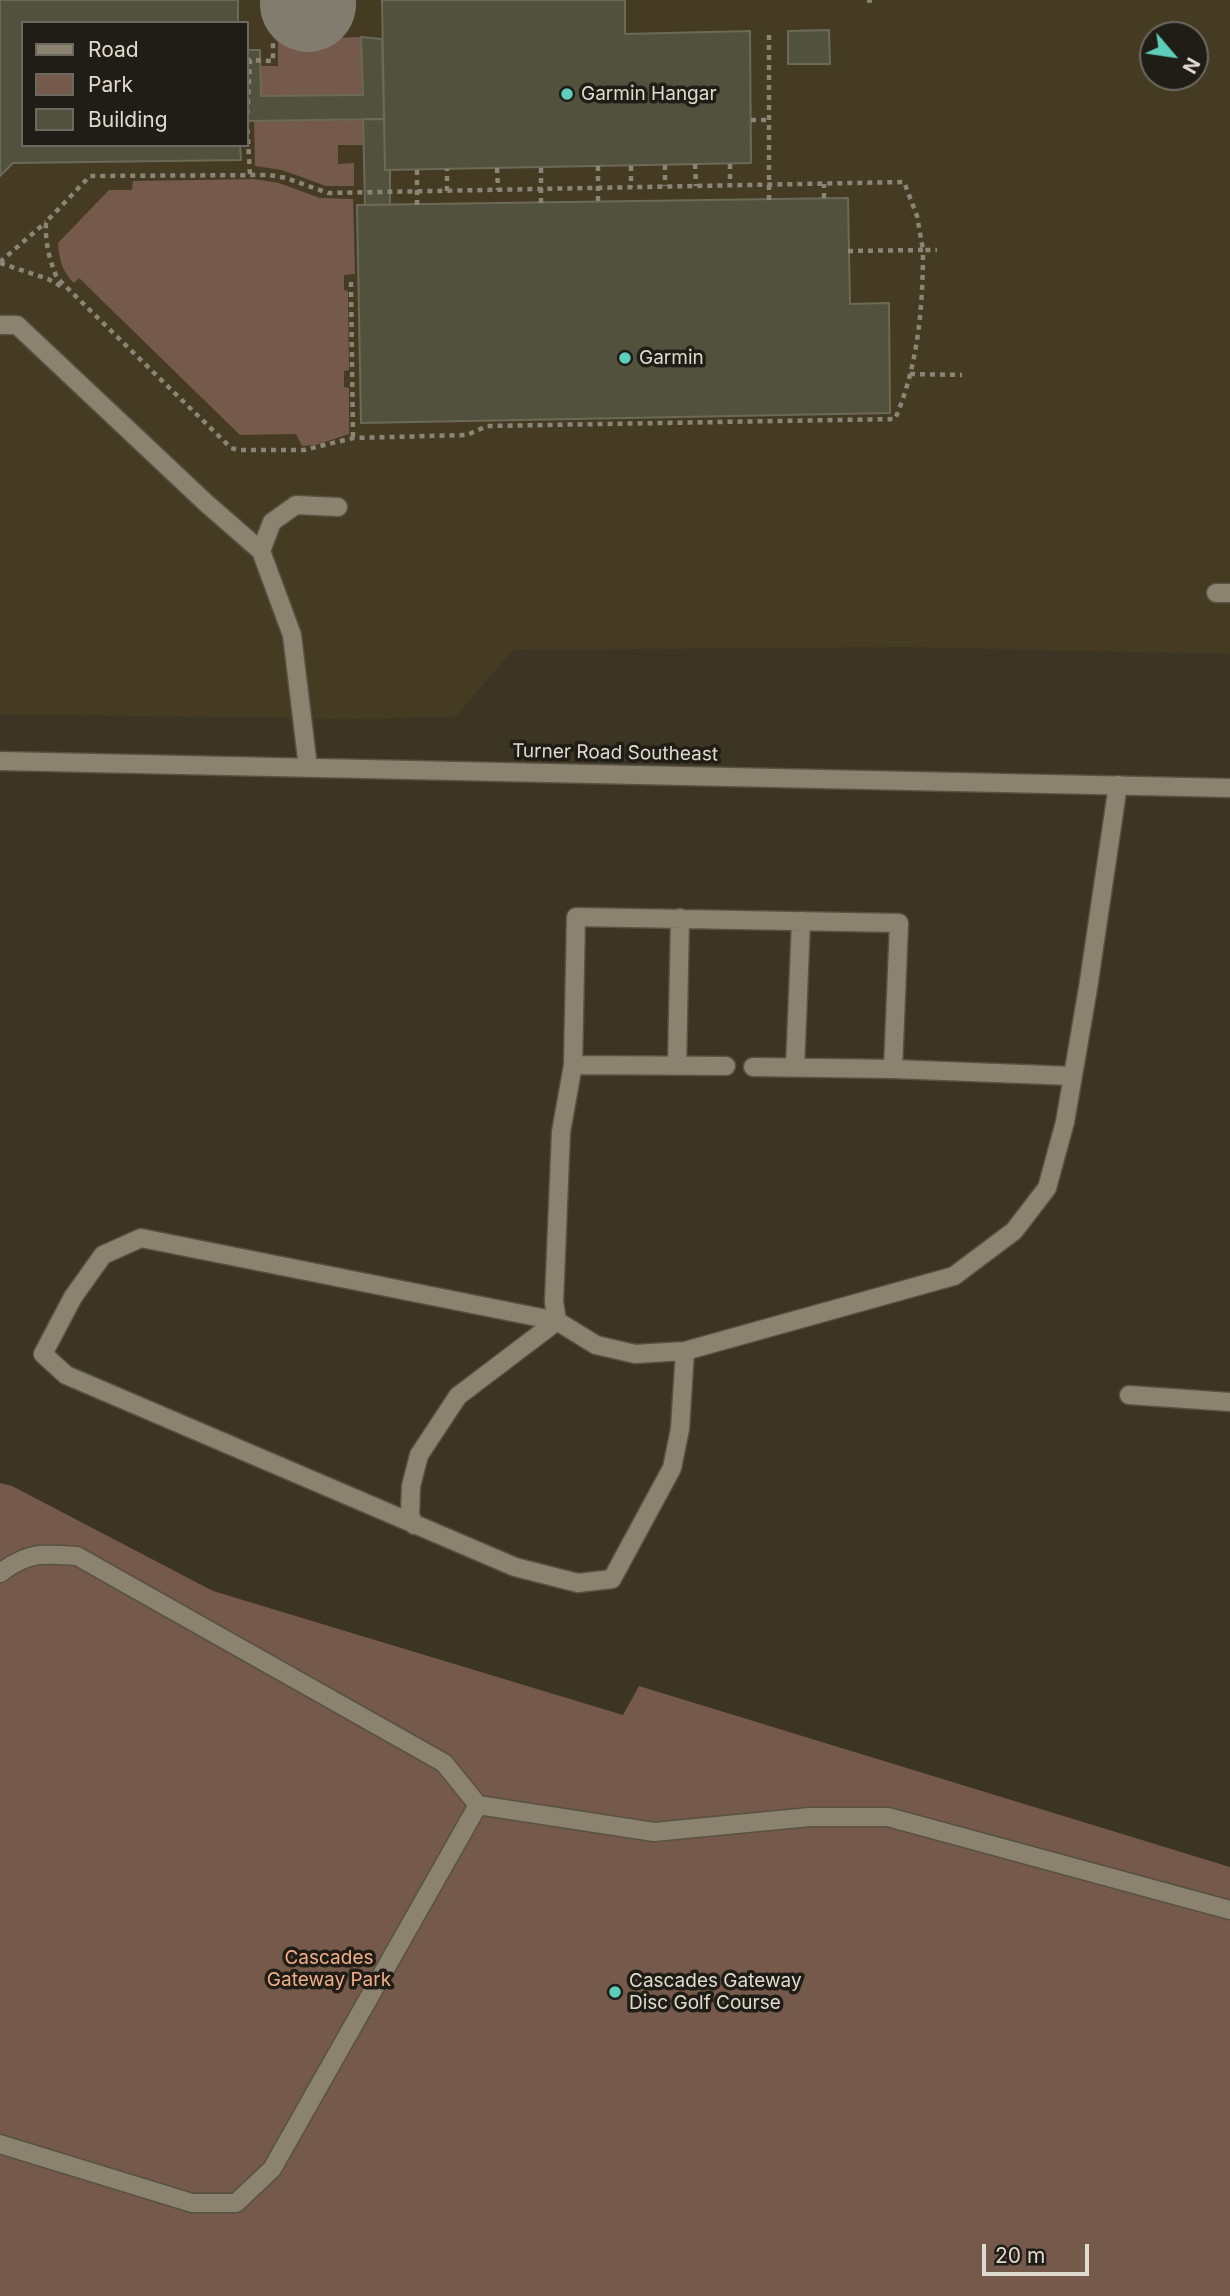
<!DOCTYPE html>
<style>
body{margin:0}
#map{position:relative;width:1230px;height:2296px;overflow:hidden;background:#3d3524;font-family:Inter,sans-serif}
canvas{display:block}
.legend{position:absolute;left:21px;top:21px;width:228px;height:126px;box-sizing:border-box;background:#201d16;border:2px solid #6c6961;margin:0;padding:9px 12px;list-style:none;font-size:21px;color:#dfdbd1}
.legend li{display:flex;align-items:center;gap:14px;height:35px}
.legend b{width:35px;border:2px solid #6c6961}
.north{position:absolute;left:1139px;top:21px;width:70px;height:70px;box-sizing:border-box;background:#201d16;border:2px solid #6c6961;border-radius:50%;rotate:119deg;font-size:19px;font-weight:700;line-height:28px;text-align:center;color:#dfdbd1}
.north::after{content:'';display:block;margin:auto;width:24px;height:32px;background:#5cceba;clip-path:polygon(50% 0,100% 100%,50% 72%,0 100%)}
.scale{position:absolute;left:982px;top:2244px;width:107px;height:32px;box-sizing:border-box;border:4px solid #dfdbd1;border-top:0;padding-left:9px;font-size:21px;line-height:24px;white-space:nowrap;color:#dfdbd1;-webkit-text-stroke:5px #201d16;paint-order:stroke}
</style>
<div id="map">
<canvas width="1230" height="2296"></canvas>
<ul class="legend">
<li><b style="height:9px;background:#8b8370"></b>Road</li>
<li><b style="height:19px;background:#75594a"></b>Park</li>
<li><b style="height:19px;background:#52513e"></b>Building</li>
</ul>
<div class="north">N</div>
<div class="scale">20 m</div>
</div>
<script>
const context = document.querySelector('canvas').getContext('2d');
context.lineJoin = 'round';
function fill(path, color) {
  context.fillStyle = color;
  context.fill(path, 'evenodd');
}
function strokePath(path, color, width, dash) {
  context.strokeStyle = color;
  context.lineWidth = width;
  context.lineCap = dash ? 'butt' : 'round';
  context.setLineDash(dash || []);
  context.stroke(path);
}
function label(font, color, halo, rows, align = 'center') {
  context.font = font + ' Inter,sans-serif';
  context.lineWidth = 7;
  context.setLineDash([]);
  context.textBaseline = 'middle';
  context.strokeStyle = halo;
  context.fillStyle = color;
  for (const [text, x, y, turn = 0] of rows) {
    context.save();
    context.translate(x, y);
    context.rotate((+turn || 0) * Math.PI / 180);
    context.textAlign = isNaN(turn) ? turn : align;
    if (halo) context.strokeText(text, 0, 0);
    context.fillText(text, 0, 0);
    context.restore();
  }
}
fill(new Path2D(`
 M 0,0 L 1230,0 L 1230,654 L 908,647 L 513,650 L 455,717 L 345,719 L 0,714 ZM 23,23 L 247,23 L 247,145 L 23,145 ZM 1153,35 L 1195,35 L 1195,77 L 1153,77 Z`), '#453b23');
fill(new Path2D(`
 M 361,37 L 363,145 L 338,145 L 338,164 L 354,163 L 354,186 L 326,186 L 282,170 L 255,166 L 254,121 L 261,120 L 260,66 L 278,66 L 278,40 Z
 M 254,179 L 279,183 L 320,198 L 353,199 L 355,274 L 344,275 L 344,290 L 348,291 L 349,370 L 344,371 L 344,387 L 349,388 L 349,434 L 316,445 L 302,446 L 296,434 L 240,435 L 79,278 L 74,283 C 62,272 59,258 58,243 L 109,190 L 132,190 L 133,181 Z
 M 0,1483 L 12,1486 L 213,1591 L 623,1715 L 639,1686 L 1230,1867 L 1230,2296 L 0,2296 Z`), '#75594a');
strokePath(new Path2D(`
 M 308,4 L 308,0`), '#827c6e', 96);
const building = new Path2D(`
 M 0,0 L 238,0 L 238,23 L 23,23 L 23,145 L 240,145 L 241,160 L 13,163 L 0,176 Z
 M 382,0 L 625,0 L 625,34 L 750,31 L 751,163 L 385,170 Z
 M 829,30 L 830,64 L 788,64 L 788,31 Z
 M 361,37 L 382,39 L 384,119 L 247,121 L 247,50 L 260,50 L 261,96 L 363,95 Z
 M 363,119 L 384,119 L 385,170 L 390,170 L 390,205 L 365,205 Z
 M 848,198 L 850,304 L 889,303 L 890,413 L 361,423 L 357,205 Z`);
fill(building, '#52513e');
strokePath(building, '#6b6a57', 2);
const lane = new Path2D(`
 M 0,325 L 17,325 L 206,503 L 261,551 L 292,635 L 308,767
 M 261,551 L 272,522 L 296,505 L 338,507
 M 1216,593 L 1230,593
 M 573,1065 L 726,1066
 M 677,1066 L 680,918
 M 753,1067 L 893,1069
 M 795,1068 L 801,921
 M 1073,1076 L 893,1069 L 899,923 L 576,917 L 573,1065 L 561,1132 L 554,1302 L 557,1321 L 596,1345 L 635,1354 L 685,1351 L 954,1276 L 1014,1231 L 1047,1188 L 1065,1122 L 1088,988 L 1118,785
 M 557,1321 L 141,1238 L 103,1255 L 73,1297 L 43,1354 L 66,1375 L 515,1567 L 578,1583 L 612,1579 L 672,1468 L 680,1429 L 685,1351
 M 1129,1395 L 1230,1402
 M 414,1525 L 410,1515 L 411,1486 L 419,1455 L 458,1396 L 557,1321
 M 0,1573 C 29,1551 43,1554 77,1556 L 444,1763 L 478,1805 L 654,1832 L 810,1817 L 888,1817 L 1230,1910
 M 0,2144 L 192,2203 L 236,2203 L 272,2169 L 478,1805`);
const secondary = new Path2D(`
 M 0,761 L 1230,788`);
strokePath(lane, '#585243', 21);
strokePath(secondary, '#585243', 21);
strokePath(new Path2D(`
 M 867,1 L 873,0
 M 751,120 L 769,120
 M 695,164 L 696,186
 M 730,164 L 730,185
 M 665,165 L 665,186
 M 598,166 L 598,202
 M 631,166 L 631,187
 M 497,168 L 498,190
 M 541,168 L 541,203
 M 417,170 L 417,205
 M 250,174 L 247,121 L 250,60 L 273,61 L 273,40
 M 447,191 L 447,169
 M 824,198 L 824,184
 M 769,200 L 769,31
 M 848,251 L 923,250 C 923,307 918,366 895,419 L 487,426 L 467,435 L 353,438 L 304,450 L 238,450 L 231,448 L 57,278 C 49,259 45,242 46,222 L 90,176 L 269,175 L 286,178 L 328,193 L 904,182 L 917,216 L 923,250 L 937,250
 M 0,262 L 46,222
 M 0,263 L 48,279 L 64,288
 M 351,282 L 353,438
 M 910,374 L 962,375`), '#8b8577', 4.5, [5, 5]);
strokePath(lane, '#8b8370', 18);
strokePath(secondary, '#8b8370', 18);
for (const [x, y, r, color] of [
 [567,94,7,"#5cceba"],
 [625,358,7,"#5cceba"],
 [615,1992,7,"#5cceba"]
]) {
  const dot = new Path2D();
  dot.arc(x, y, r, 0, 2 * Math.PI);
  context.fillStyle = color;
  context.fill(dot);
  strokePath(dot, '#201d16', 2.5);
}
label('19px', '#dfdbd1', '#201d16', [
 ["Garmin Hangar",581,94],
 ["Garmin",639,358],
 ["Cascades Gateway",629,1981],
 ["Disc Golf Course",629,2003]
], 'left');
label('19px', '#dfdbd1', '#201d16', [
 ["Turner Road Southeast",615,753,1]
]);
label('19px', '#f1ad88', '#201d16', [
 ["Cascades",329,1958],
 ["Gateway Park",329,1980]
]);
</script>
